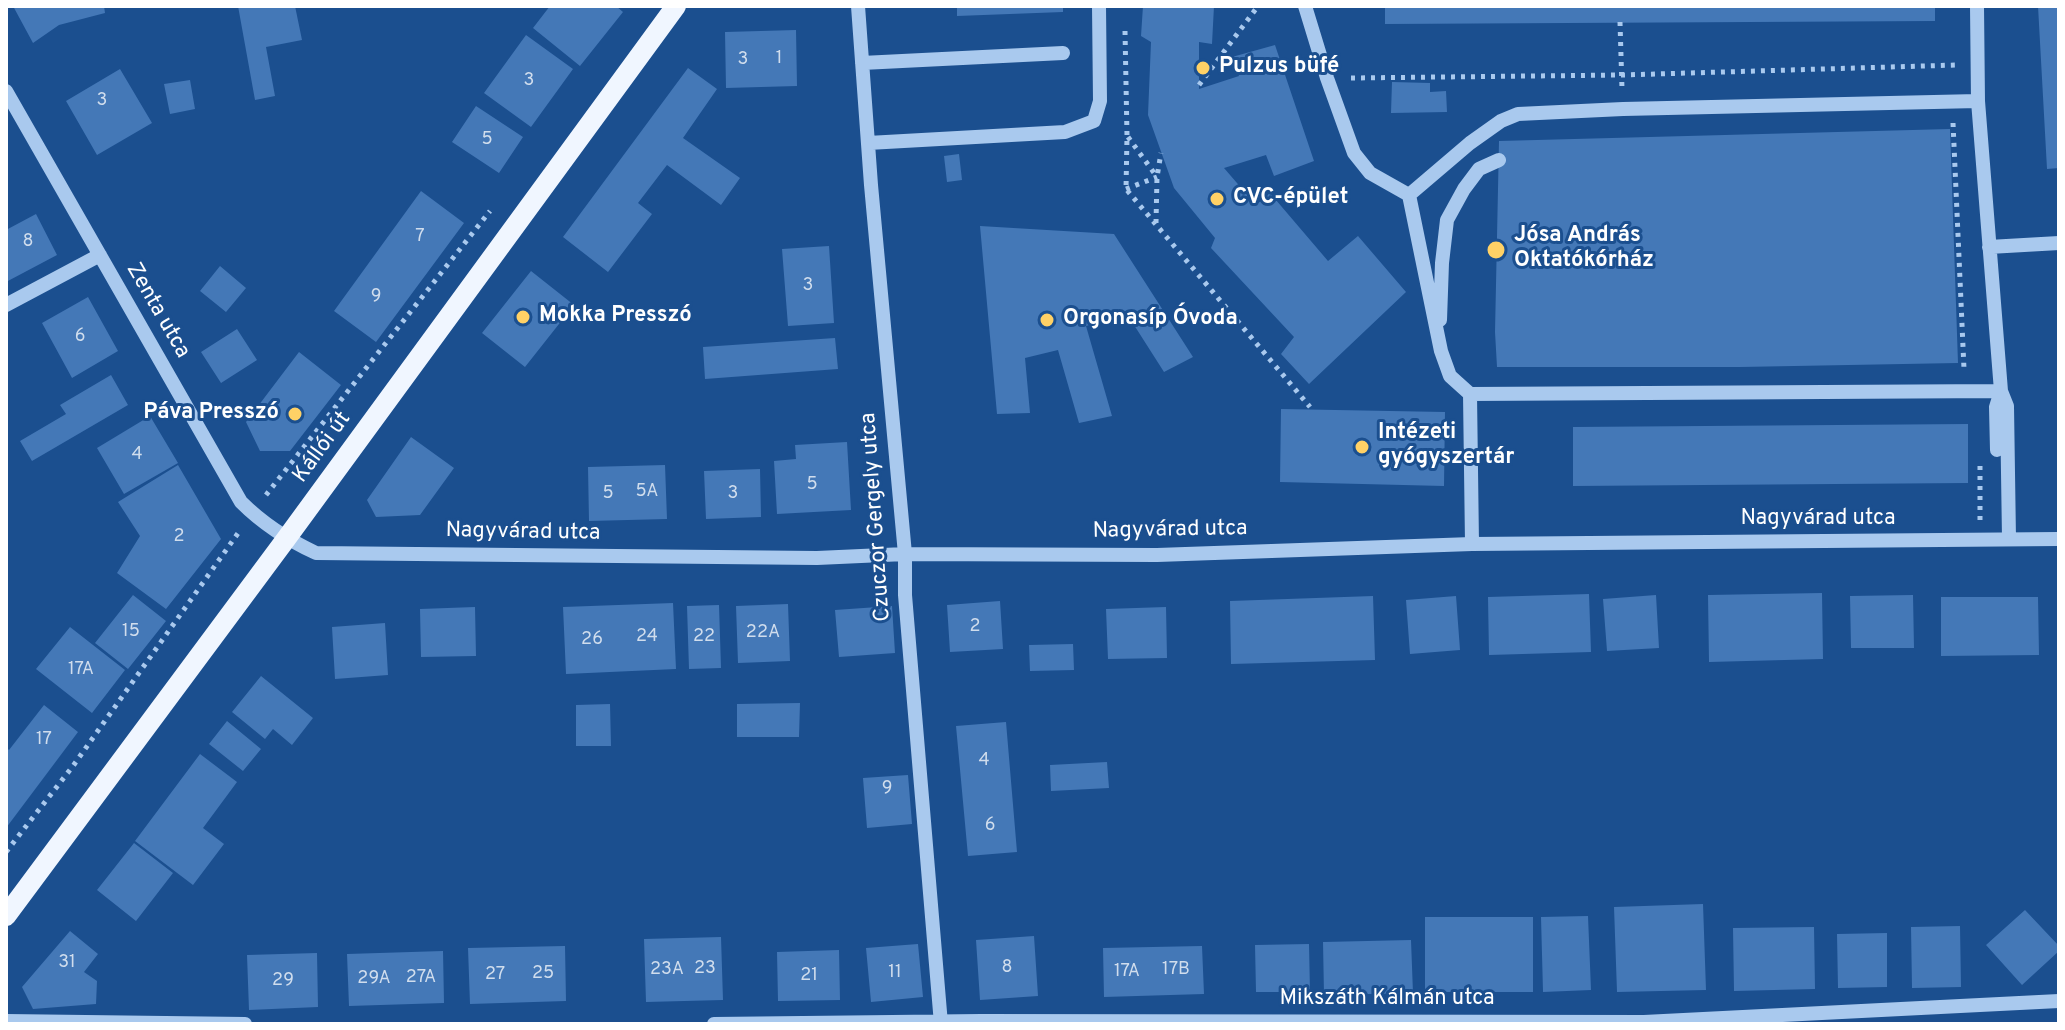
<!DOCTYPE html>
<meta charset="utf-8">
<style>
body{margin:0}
#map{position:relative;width:2065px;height:1030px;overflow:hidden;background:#1b4f8f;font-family:Overpass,sans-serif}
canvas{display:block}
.frame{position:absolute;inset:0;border:8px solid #fff;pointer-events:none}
</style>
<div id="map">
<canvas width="2065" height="1030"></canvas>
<div class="frame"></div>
</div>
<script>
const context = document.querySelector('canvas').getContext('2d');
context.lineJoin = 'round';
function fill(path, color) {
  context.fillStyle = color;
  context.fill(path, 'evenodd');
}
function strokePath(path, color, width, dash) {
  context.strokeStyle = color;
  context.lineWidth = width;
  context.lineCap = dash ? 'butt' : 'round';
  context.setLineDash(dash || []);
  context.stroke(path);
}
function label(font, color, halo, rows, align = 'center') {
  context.font = font + ' Overpass,sans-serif';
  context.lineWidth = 6;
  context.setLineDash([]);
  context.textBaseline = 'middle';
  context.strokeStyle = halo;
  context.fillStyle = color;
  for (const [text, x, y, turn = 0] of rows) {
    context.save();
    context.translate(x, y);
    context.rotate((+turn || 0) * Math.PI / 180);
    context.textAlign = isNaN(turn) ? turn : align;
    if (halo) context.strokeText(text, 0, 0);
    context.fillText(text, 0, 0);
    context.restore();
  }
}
fill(new Path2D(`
 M 13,6 L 104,6 L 105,13 L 59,25 L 33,43 Z
 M 238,6 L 295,6 L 302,40 L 266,47 L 275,96 L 255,100 Z
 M 550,6 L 616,6 L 623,12 L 580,66 L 533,28 Z
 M 957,6 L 1063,6 L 1063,12 L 957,16 Z
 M 1143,6 L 1214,6 L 1212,44 L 1199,42 L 1199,89 L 1239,76 L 1232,57 L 1275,45 L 1314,161 L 1274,176 L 1266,155 L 1224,168 L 1256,205 L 1270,193 L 1328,261 L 1358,236 L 1406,292 L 1309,384 L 1281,354 L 1294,337 L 1211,248 L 1215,238 L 1174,188 L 1148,115 L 1151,42 L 1141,36 Z
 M 1385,6 L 1935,6 L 1935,21 L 1385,24 Z
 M 2038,6 L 2059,6 L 2059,168 L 2047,169 Z
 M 796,30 L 797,86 L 726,88 L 725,32 Z
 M 526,35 L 573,69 L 531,127 L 484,93 Z
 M 688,68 L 717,89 L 683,138 L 740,178 L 721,205 L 667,165 L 638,203 L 652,214 L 608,272 L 563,237 Z
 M 120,69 L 152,123 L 97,155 L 66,101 Z
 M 190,80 L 195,109 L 170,114 L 164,84 Z
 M 1392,82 L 1430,83 L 1430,92 L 1446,91 L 1447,112 L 1391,113 Z
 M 476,106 L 523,137 L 499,173 L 452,142 Z
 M 1950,129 L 1958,363 L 1740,367 L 1497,367 L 1495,332 L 1499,141 Z
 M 959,154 L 962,180 L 947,182 L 944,156 Z
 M 421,191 L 464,223 L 376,342 L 334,311 Z
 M 36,214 L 57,255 L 6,282 L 6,230 Z
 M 980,226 L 1114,234 L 1193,357 L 1164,372 L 1127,314 L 1086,326 L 1112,416 L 1079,423 L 1058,350 L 1025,358 L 1030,413 L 997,414 Z
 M 829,246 L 834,323 L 788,326 L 782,249 Z
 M 220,266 L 246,288 L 226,312 L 200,291 Z
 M 531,271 L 574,305 L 525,367 L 482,333 Z
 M 88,297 L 118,351 L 72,378 L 42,323 Z
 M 237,329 L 257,360 L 221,383 L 201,352 Z
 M 835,338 L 838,369 L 705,379 L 703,347 Z
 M 299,352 L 341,385 L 290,451 L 260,451 L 246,422 Z
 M 111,375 L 128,405 L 32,461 L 20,441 L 66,414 L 60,405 Z
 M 1281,409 L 1445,412 L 1444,486 L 1280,482 Z
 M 150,416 L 178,463 L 124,494 L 97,448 Z
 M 1968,424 L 1968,483 L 1573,486 L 1573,427 Z
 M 411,437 L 454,468 L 420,515 L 376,517 L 367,500 Z
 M 847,442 L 851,510 L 777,514 L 774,461 L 796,459 L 795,445 Z
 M 178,465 L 221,539 L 166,609 L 117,573 L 140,536 L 118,502 Z
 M 665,465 L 667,519 L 589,521 L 588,467 Z
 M 760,469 L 761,517 L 706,519 L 704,471 Z
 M 1822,593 L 1823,659 L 1709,662 L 1708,595 Z
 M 1589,594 L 1591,652 L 1489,655 L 1488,597 Z
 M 133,595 L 166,621 L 128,669 L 95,643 Z
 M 1656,595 L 1659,648 L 1607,651 L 1603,599 Z
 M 1913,595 L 1914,648 L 1851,648 L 1850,596 Z
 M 1373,596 L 1375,660 L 1231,664 L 1230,601 Z
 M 1456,596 L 1460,650 L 1410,654 L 1406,600 Z
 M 1941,597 L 2038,597 L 2039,655 L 1941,656 Z
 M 1000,601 L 1003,649 L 950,652 L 947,605 Z
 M 673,603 L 676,669 L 566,674 L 563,607 Z
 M 788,604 L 790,661 L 738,663 L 736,606 Z
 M 719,605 L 721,668 L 689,669 L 687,606 Z
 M 892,606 L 895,653 L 839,657 L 835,610 Z
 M 475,607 L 476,656 L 421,657 L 420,609 Z
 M 1166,607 L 1167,658 L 1108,659 L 1106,609 Z
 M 385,623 L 388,675 L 335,679 L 332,627 Z
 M 70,627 L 125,670 L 92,713 L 36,669 Z
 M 1073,644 L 1074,670 L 1030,671 L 1029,645 Z
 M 261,676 L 313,718 L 292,745 L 273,729 L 265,739 L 232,712 Z
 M 800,703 L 799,737 L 737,737 L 737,704 Z
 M 610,704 L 611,746 L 576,746 L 576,705 Z
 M 44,705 L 78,732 L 6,828 L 6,747 L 9,750 Z
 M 227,721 L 261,749 L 243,771 L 209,744 Z
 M 1006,722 L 1017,852 L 968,856 L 956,726 Z
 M 200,754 L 237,782 L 203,828 L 224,844 L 193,885 L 135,841 Z
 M 1107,762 L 1109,788 L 1051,791 L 1050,765 Z
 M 908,775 L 912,824 L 867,828 L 863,778 Z
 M 134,843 L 173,873 L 136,921 L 97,890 Z
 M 1703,904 L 1706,990 L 1617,992 L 1614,907 Z
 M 2025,910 L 2059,946 L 2059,951 L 2022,985 L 1986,945 Z
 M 1588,916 L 1591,990 L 1543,992 L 1541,917 Z
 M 1425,917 L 1533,917 L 1533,992 L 1425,992 Z
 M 1960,926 L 1961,987 L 1912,988 L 1911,927 Z
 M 1814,927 L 1815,989 L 1734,991 L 1733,928 Z
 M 70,931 L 98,954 L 84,972 L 97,981 L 96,1004 L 33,1009 L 22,987 Z
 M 1887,933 L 1887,987 L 1838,988 L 1837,934 Z
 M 1034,936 L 1038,996 L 980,1000 L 976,940 Z
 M 721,937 L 723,1000 L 646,1002 L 644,939 Z
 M 1411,940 L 1413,993 L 1324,995 L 1323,942 Z
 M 918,944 L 923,997 L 871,1002 L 866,948 Z
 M 1309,944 L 1310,992 L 1256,992 L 1255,945 Z
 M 565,946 L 566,1001 L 470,1004 L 468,948 Z
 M 1202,946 L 1204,994 L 1104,997 L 1103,948 Z
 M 839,950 L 840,1000 L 778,1001 L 777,952 Z
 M 443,951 L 444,1003 L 349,1006 L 347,954 Z
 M 317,953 L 318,1007 L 249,1010 L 247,955 Z`), '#4478b7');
strokePath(new Path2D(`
 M 1620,22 L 1622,89
 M 1125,31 L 1127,136 L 1126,189 L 1310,407
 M 1351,78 L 1622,75 L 1957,65
 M 1199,85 L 1258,6
 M 1953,123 L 1964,369
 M 1128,137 L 1157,177
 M 1126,189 L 1157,177
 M 1156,223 L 1157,177 L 1161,153
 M 266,495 L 490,211
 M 1980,520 L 1980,466
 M 6,852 L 73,766 L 241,529`), '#a9c9ee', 5, [4, 6]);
strokePath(new Path2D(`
 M 858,6 L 871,185 L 905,554 L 905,595 L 941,1024
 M 1305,6 L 1327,78 L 1354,153 L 1370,173 L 1409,195 L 1470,143 L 1501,121 L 1518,114 L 1623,109 L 1978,101
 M 1977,6 L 1978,101 L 2001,391 L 2007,406 L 2009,539
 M 862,63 L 1063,53
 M 6,91 L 241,502 C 263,524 288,540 316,553 L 817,558 L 905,554 L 1157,555 L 1472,544 L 2059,539
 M 868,143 L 1065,132 L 1094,121 L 1100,101 L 1099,6
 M 1409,195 L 1441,351 L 1450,376 L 1470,394 L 2001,391
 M 1989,247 L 2059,243
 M 6,305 L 100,255
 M 1440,320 L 1442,263 L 1447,220 L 1464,189 L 1479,169 L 1499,160
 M 1470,394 L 1472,544
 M 1997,450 L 1996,407 L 2001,391
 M 6,1021 L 245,1024
 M 714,1024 L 981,1021 L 1644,1022 L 2059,1001`), '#a9c9ee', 14);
strokePath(new Path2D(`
 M 6,916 L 286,539 L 676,6`), '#f0f6ff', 20);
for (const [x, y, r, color] of [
 [1203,68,8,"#ffd166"],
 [1217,199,8,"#ffd166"],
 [1496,250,10,"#ffd166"],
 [523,317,8,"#ffd166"],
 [1047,320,8,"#ffd166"],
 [295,414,8,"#ffd166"],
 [1362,447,8,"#ffd166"]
]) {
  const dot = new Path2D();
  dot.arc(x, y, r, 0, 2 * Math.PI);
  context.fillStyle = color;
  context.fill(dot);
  strokePath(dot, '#1b4f8f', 3);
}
label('18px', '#d0dded', null, [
 ["1",779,59],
 ["3",743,60],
 ["3",529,81],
 ["3",102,101],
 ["5",487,140],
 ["7",420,237],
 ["8",28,242],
 ["3",808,286],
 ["9",376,297],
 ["6",80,337],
 ["4",137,455],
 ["5",812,485],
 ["5A",647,492],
 ["5",608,494],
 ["3",733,494],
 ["2",179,537],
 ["2",975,627],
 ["15",131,632],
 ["22A",763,633],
 ["24",647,637],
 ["22",704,637],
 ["26",592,640],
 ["17A",81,670],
 ["17",44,740],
 ["4",984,761],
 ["9",887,789],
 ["6",990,826],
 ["31",67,963],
 ["8",1007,968],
 ["23",705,969],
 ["23A",667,970],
 ["17B",1176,970],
 ["17A",1127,972],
 ["11",895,973],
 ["25",543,974],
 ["27",495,975],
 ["21",809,976],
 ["27A",421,978],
 ["29A",374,979],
 ["29",283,981]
]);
label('bold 22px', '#fff', '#1b4f8f', [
 ["Pulzus büfé",1219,68],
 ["CVC-épület",1233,199],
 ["Jósa András",1514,237],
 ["Oktatókórház",1514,262],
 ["Mokka Presszó",539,317],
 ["Orgonasíp Óvoda",1063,320],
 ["Páva Presszó",279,414,"right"],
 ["Intézeti",1378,434],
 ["gyógyszertár",1378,459]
], 'left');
label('22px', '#fff', '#1b4f8f', [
 ["Zenta utca",157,311,60],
 ["Kállói út",323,448,-54],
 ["Czuczor Gergely utca",877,517,-94],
 ["Nagyvárad utca",1818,520],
 ["Nagyvárad utca",1170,531,-1],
 ["Nagyvárad utca",523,533,1],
 ["Mikszáth Kálmán utca",1387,1000]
]);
</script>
